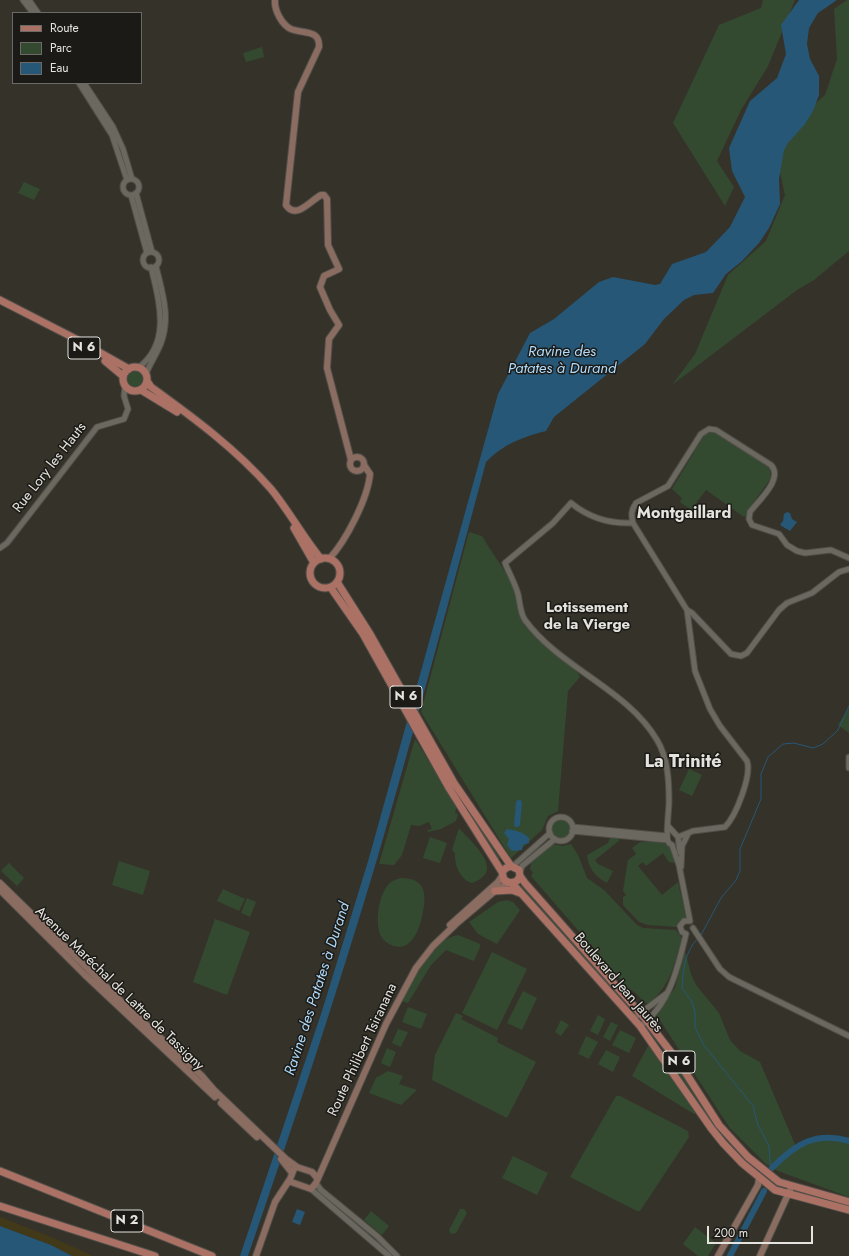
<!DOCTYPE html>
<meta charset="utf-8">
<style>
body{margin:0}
#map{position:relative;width:849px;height:1256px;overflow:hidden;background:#35322a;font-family:Jost,sans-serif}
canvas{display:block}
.legend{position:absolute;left:12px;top:12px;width:130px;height:72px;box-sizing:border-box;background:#1b1a16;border:1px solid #6b6a66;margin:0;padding:5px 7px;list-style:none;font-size:12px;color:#e4e3de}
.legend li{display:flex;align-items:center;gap:8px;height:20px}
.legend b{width:20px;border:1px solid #6b6a66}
.scale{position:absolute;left:707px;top:1226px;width:106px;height:18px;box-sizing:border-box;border:2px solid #e4e3de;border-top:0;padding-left:5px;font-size:12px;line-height:14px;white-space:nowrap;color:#e4e3de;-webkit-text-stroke:3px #1b1a16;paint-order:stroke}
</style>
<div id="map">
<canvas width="849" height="1256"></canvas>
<ul class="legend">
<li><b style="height:5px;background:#ab7164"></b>Route</li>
<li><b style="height:11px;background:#344a30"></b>Parc</li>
<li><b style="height:11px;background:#265777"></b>Eau</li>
</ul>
<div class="scale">200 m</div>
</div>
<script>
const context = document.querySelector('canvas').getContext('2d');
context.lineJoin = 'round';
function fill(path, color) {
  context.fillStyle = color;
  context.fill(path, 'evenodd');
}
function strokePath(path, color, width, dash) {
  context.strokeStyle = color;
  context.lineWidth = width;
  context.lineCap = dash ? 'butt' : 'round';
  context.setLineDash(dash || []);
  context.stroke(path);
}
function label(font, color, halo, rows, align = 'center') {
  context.font = font + ' Jost,sans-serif';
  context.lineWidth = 3;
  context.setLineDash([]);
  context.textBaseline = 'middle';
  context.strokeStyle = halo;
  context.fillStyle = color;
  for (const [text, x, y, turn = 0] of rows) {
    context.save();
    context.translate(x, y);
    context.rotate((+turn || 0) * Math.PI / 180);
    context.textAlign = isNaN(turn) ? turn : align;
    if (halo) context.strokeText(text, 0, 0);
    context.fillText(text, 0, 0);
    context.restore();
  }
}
fill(new Path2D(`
 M 763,0 L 795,0 L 768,66 L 741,110 L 717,161 L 734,187 L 725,206 L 673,123 L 719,25 L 761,8 Z
 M 847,0 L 849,0 L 849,251 L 814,280 L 797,290 L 672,385 L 695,354 L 728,275 L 766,241 L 785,195 L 773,141 L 825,95 L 837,59 L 834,9 Z
 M 262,47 L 264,57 L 246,62 L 243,53 Z
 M 24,182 L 40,189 L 34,200 L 18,193 Z
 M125 379a10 10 0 1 1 20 0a10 10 0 1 1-20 0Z
 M 716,432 L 770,468 L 771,478 L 751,506 L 746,516 L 744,517 L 706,490 L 691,510 L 680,502 L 682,498 L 672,489 L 705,434 Z
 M 469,532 L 482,536 C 492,553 506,571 514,588 C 519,597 517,608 522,618 C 533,638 572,659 580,677 L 568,691 L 558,811 L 548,816 L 542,830 L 511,858 L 421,712 Z
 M 336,587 L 351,607 L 446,774 L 501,858 L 499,860 L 458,797 L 334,589 Z
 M 849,707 L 849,733 L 838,725 Z
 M 415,739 L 457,806 L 455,813 L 458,814 L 456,821 L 441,829 L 428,832 L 428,830 L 432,829 L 429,822 L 419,826 L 411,825 L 402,855 L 394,865 L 379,864 Z
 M 689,769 L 702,775 L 692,796 L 679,790 Z
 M551 829a10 10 0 1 1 20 0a10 10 0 1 1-20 0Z
 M 459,828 C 472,843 507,871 472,883 C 460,880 454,864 455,853 L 452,850 Z
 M 611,836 L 617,837 L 620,840 L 595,860 L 598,864 L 613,871 L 607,883 C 596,877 588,868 587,855 L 608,843 Z
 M 430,837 L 447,843 L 440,863 L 423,858 Z
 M 640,842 L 663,842 L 672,848 L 675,861 L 673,863 L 669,862 L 663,853 L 646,866 L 643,862 L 638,866 L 662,895 L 678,882 L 686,918 L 680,921 L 677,927 L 648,925 L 639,922 L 623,905 L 623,897 L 626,895 L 623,891 L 628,860 L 636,854 L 632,848 Z
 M 552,844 L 562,846 L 571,844 L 578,855 L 587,878 L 604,890 L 637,925 L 643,928 L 676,930 L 681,937 L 681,941 C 673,968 671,985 648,1004 C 640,1000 637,992 629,989 L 531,876 L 533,873 L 530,869 L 531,863 Z
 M 119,861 L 150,871 L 143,895 L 112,885 Z
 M 9,863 L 24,878 L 17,886 L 1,871 Z
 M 401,878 C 427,878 427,896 422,917 C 418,934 408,957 386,942 C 372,932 378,896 388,885 C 391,881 396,879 401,878 Z
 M 522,885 L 637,1014 L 635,1015 L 520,887 Z
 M 223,889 L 245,899 L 239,911 L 217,901 Z
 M 247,898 L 256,902 L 250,917 L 241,913 Z
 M 507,900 L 513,902 L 520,910 L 497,944 L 478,934 L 469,922 L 498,902 Z
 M 215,919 L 250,932 L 227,995 L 193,982 Z
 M 458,935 L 480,944 L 480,947 L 474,961 L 446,950 L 431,965 L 408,1003 L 402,1001 C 413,979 432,939 458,935 Z
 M 685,951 L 691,974 L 696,985 L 719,1013 L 730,1040 L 740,1051 L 760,1062 L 796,1147 C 817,1138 826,1134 849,1141 L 849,1197 L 778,1171 L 766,1164 L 729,1127 L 656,1014 L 675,988 Z
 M 492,952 L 527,969 L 497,1030 L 462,1013 Z
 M 523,991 L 537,998 L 522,1030 L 507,1023 Z
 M 408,1007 L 427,1014 L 421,1029 L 402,1022 Z
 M 456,1013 L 463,1016 L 461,1019 L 498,1038 L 497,1042 L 536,1062 L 507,1118 L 432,1080 L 435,1055 Z
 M 598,1015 L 605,1019 L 598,1035 L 590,1031 Z
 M 561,1020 L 569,1025 L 561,1036 L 555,1032 Z
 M 611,1022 L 618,1025 L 610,1041 L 603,1037 Z
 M 398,1029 L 408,1032 L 401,1047 L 392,1043 Z
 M 620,1030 L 636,1038 L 629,1053 L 612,1045 Z
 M 653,1030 L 710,1116 L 707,1118 L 666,1054 L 649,1032 Z
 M 586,1036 L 598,1042 L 589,1059 L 578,1054 Z
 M 649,1044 L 696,1113 L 694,1114 L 632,1076 Z
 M 387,1048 L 396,1052 L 390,1067 L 381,1063 Z
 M 606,1050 L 620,1057 L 613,1072 L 598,1064 Z
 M 388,1071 L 403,1076 L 399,1084 L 417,1090 L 401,1105 L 369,1093 L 376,1078 Z
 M 616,1096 L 620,1096 L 688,1131 L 689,1137 L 640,1211 L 637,1211 L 570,1177 Z
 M 513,1156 L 548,1173 L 537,1195 L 502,1178 Z
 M 460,1209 L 464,1209 L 467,1213 L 456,1233 L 451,1234 L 449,1230 Z
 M 371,1211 L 389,1226 L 382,1235 L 364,1220 Z
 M 695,1227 L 716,1243 L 708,1256 L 698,1256 L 683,1244 Z`), '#344a30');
fill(new Path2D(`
 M 0,1217 L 51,1237 L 93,1256 L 72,1256 L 51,1245 L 0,1226 Z`), '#423919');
fill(new Path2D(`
 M 799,0 L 837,0 L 818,13 L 809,28 L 807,44 L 810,59 L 819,76 L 819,95 L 813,111 L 805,124 L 788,143 L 784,150 L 779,179 L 780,204 L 769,228 L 759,243 L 742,261 L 726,274 L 713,293 L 694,295 L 684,300 L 664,319 L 645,344 L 554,417 L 546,431 C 523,437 503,444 486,462 C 451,593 416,725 378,856 C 338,990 294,1123 248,1256 L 240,1256 L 322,1011 L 369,858 L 498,394 L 530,333 L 554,319 L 599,282 L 613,277 L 655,285 L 660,284 L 672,264 L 706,252 L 730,227 L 745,197 L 732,171 L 729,148 L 750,101 L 777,78 L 786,54 L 781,25 Z
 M 787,512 L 790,513 L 792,519 L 797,522 L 790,531 L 780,525 L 783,521 L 784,514 Z
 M 507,829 C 515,830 523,832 529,838 L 529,843 L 523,845 L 522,850 L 512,851 L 507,845 L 509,839 L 504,833 Z
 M 297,1209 L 305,1212 L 300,1225 L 292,1222 Z
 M 0,1226 L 51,1245 L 72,1256 L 0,1256 Z`), '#265777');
strokePath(new Path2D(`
 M 701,935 L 721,898 L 736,880 L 740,871 L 740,849 L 761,799 L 761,774 L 768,757 L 783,744 L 794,743 L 813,748 L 823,744 L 838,730 L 849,706
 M 697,939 C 685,952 683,970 682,988 L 692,1002 L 695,1012 L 695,1027 L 703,1044 L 753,1106 L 758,1125 L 769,1146 L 770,1162 L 772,1168`), '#265777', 1);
strokePath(new Path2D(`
 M 517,824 L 519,803
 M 772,1168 C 795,1144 816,1131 849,1141
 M 730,1256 L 764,1191`), '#265777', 6);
const tertiary = new Path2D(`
 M 23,0 L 33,13
 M 29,0 L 38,13
 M 79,83 L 112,135 L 127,180
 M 84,83 L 113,127 L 123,149 L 132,179
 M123 187a8 8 0 1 1 16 0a8 8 0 1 1-16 0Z
 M 136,193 L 152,252
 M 131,195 L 147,253
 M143 260a8 8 0 1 1 16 0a8 8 0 1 1-16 0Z
 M 138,368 C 172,343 159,301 151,267
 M 146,374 C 150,363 157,354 161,343 C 171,317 162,292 156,266
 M 633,523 C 610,524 588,517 571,503 L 553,523 L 505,563 C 509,573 515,583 518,594 C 520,602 520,613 525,620 C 560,668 627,689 657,740 C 668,758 669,781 669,802 C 669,810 665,839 669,843 L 672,845
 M 0,548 L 7,543 L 97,427 L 124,419 L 128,409 L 124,396 L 125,386
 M 687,610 L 692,613 L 731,654 L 741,656 L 747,653 L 779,610 L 787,603 L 812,593 L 839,572 L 849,569
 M 849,757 L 849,768
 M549 829a12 12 0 1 1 24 0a12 12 0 1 1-24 0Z
 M 573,827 L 667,836
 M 669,827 L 678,837 L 680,852
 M 572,831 L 667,840
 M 678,837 L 693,831 L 725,827 C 736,816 752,775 747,761 L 720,726 L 710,709 L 695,671 L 687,610 L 633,523 C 631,515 631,510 636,503 L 668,486 L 701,434 L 709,429 L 716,430 L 771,465 C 784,479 758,501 750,512 L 749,519 L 752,525 L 779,534 L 787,545 L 797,551 L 805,553 L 831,550 L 849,558
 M 672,845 L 679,865 L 690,921
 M 513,866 L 550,833
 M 681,867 L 682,846 L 688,834
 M 520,873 L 522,866 L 555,839
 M 693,928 L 720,969 L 729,977 L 849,1036
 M 686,934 L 682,932 L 680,926 L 684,921 L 690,921
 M 634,1018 L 667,993
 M 640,1026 C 670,1005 678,967 686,934
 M 316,1183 L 321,1190 L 377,1236 L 397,1256
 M 311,1189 L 389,1256`);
const secondary = new Path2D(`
 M 275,0 C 274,10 282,25 291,29 C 303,34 320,29 319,47 L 298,92 L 286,205 C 296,220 310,201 321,195 L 324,195 L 327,199 L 328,245 L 339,269 L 324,276 L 320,287 L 330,310 L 339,325 L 329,339 L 327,368 L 351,460
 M350 464a7 7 0 1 1 14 0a7 7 0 1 1-14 0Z
 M 329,559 C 346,541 368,498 370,474 L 364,465
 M 0,883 L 128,1008 L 202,1076 L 215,1091 L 286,1159 L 297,1167 L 312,1172 L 317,1178
 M 0,890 L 84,974 L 215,1097
 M 450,925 L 498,882 L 502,876
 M 221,1103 L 257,1137
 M 281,1159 L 292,1173
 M 297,1167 L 294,1169 L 290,1179 L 291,1182 L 311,1189 L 316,1183 L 386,1024 L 416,968 L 433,946 L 456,924 L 495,891 L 508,883
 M 256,1256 L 275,1202 L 290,1179
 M 718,1256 L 758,1185 L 759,1178
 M 760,1256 L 790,1190`);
const primary = new Path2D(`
 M 0,300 L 76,339 L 129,369
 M 105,361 L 123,376
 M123 379a12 12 0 1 1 24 0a12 12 0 1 1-24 0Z
 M 147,381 L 151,387 C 194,418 236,449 271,489 C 289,511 303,537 321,559
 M 141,390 L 177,412
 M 294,528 L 314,563
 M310 573a15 15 0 1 1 30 0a15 15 0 1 1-30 0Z
 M 337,582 L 370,634 L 454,783 L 511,866
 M 331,588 L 363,634 L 449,788 L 502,872
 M 520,876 L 517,881 L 510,883 L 504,880 L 502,872 L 506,868 L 511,866 L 519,870 L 520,876 L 525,883 L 647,1021 L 680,1064 L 719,1125 L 748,1157 L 779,1182 L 849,1202
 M 512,883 L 640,1026 L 711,1128 L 723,1143 L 742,1163 L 775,1190 L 849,1210
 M 495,891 L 512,890 L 520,893
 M 0,1171 L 212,1256
 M 0,1206 L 155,1256`);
strokePath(tertiary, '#504e48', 7);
strokePath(secondary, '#504e48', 8);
strokePath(primary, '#504e48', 9);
strokePath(tertiary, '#6b685f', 5);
strokePath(secondary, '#8b6c61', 6);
strokePath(primary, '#ab7164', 7);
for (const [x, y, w] of [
 [84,348,32],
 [406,697,32],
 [679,1062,32],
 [127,1221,32]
]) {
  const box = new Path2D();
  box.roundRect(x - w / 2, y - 11, w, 22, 3);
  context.fillStyle = '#1b1a16';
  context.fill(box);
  strokePath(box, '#e4e3de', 1);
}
label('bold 13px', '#e4e3de', null, [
 ["N 6",84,348],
 ["N 6",406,697],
 ["N 6",679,1062],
 ["N 2",127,1221]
]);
label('14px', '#e4e3de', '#1b1a16', [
 ["Rue Lory les Hauts",50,468,-52],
 ["Boulevard Jean Jaurès",618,983,49],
 ["Avenue Maréchal de Lattre de Tassigny",119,989,44],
 ["Route Philibert Tsiranana",363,1050,-65]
]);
label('italic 15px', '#afdafa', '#1b1a16', [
 ["Ravine des",562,352],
 ["Patates à Durand",562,369],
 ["Ravine des Patates à Durand",318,989,-72]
]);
label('bold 15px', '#e4e3de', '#1b1a16', [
 ["Lotissement",587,608],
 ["de la Vierge",587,625]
]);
label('bold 16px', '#e4e3de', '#1b1a16', [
 ["Montgaillard",684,514]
]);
label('bold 18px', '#e4e3de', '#1b1a16', [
 ["La Trinité",683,763]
]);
</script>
